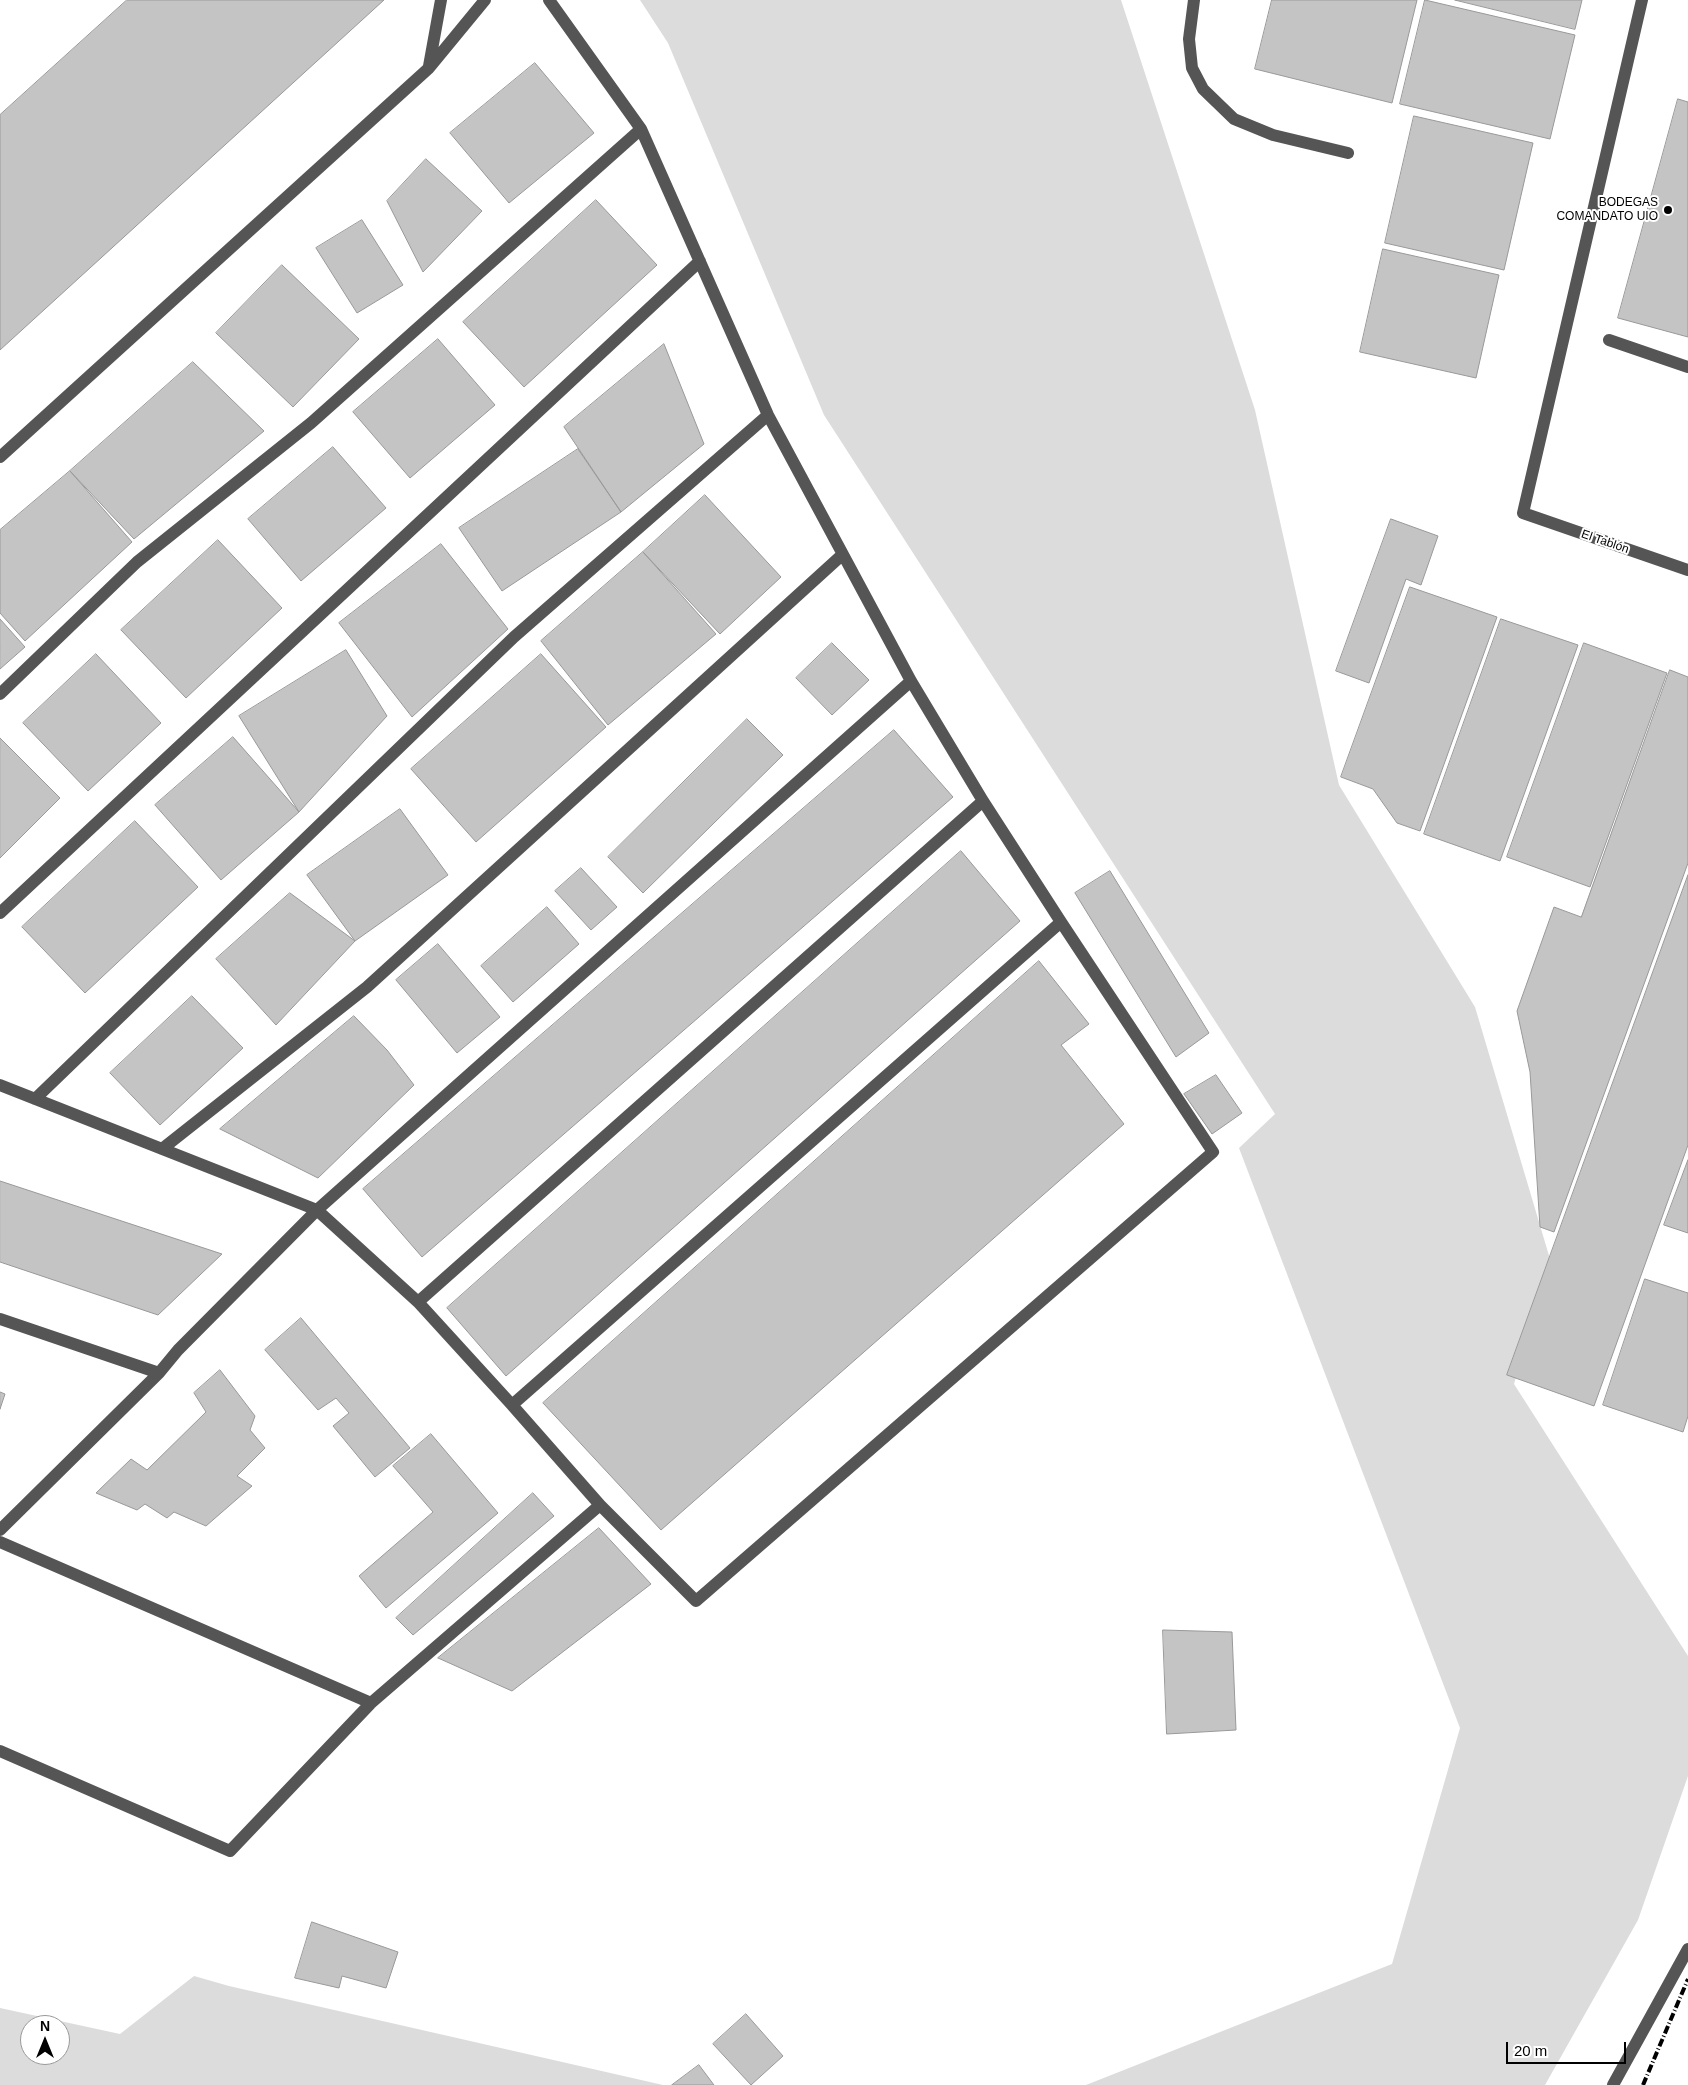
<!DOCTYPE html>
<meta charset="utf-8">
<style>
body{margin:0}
#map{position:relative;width:1688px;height:2085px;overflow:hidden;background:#fff;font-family:Helvetica,sans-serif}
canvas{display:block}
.north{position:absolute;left:20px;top:2015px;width:50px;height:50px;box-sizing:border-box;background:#fff;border:1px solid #999;border-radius:50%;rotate:0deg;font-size:14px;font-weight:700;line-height:20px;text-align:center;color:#000}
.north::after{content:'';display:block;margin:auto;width:18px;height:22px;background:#000;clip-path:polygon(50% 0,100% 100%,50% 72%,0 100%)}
.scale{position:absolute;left:1506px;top:2042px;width:120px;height:22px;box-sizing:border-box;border:2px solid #000;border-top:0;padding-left:6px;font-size:15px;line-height:18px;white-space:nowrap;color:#000;-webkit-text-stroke:4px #fff;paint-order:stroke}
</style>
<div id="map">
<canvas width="1688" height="2085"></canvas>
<div class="north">N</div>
<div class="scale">20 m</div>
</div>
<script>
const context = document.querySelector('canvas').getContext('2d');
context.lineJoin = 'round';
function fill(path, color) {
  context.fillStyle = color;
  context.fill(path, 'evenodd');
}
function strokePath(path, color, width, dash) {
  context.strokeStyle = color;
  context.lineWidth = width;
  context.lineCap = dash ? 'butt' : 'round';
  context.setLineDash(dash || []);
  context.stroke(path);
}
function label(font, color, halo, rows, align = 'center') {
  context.font = font + ' Helvetica,sans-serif';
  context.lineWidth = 4;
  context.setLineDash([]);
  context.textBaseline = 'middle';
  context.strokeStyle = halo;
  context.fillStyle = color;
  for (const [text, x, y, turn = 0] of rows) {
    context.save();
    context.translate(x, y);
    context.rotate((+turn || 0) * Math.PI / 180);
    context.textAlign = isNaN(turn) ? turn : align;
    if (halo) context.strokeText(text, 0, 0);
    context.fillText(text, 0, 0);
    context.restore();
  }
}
fill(new Path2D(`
 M 640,0 L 1121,0 L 1255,410 L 1339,785 L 1475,1007 L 1550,1259 L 1514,1384 L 1688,1656 L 1688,1776 L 1638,1920 L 1545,2085 L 1086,2085 L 1392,1964 L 1460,1728 L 1239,1148 L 1275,1114 L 824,415 L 668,43 Z
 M 194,1976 L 229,1986 L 663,2085 L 0,2085 L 0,2008 L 120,2034 ZM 30,2025 L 60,2025 L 60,2055 L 30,2055 Z`), '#dcdcdc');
const building = new Path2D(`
 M 127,0 L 384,0 L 0,350 L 0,115 Z
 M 1272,0 L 1417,0 L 1392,103 L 1255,69 Z
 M 1425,0 L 1575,35 L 1550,139 L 1400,104 Z
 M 1455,0 L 1582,0 L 1575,29 Z
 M 535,63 L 594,133 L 509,203 L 450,133 Z
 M 1678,99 L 1688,102 L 1688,337 L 1618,318 Z
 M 1414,116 L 1533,143 L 1504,270 L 1385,243 Z
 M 426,159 L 482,211 L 423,272 L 387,201 Z
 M 596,200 L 657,265 L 524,387 L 463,322 Z
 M 362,220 L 403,285 L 357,313 L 316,248 Z
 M 1383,249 L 1499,275 L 1476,378 L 1360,352 Z
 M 282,265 L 359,339 L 293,407 L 216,333 Z
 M 438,339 L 495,405 L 410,478 L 353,412 Z
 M 664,344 L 704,444 L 621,512 L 564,427 Z
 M 193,362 L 264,431 L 134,539 L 70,471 Z
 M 333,447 L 386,508 L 301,581 L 248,519 Z
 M 578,449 L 621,512 L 502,591 L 459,528 Z
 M 70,471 L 132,542 L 25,641 L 0,613 L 0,530 Z
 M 705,495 L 781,577 L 720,634 L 643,552 Z
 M 1391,519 L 1438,536 L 1421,585 L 1406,579 L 1369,683 L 1336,671 Z
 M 218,540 L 282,608 L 186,698 L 121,630 Z
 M 441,544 L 508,629 L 412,717 L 339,623 Z
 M 643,552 L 716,634 L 608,725 L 541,641 Z
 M 1410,587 L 1497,617 L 1420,831 L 1397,823 L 1373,789 L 1341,777 Z
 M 0,619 L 25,647 L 0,669 Z
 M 1501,619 L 1578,645 L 1500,861 L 1424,834 Z
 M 832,643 L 869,680 L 832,715 L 796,678 Z
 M 1584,643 L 1667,673 L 1590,887 L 1507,857 Z
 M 346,650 L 387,716 L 299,812 L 239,716 Z
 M 96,654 L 161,723 L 88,791 L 23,723 Z
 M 541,654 L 606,727 L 476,842 L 411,769 Z
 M 1670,670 L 1688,677 L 1688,863 L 1554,1232 L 1540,1227 L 1530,1072 L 1517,1011 L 1554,907 L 1581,917 Z
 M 747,719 L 783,755 L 643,893 L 608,857 Z
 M 894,730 L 953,797 L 422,1257 L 363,1189 Z
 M 233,737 L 299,812 L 221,880 L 155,805 Z
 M 0,738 L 60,798 L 0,858 Z
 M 400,809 L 448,875 L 355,941 L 307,875 Z
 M 135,821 L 198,887 L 85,993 L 22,927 Z
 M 961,851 L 1020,921 L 506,1376 L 447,1308 Z
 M 581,868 L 617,907 L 591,930 L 555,891 Z
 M 1110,871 L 1209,1033 L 1176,1057 L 1075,893 Z
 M 1688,875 L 1688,1145 L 1594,1406 L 1507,1375 Z
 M 290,893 L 355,941 L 276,1025 L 216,959 Z
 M 547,907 L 579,944 L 513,1002 L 481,966 Z
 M 438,944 L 500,1017 L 457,1053 L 396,980 Z
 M 1039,961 L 1089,1024 L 1061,1045 L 1124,1124 L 661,1530 L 543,1403 Z
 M 192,996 L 243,1048 L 160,1125 L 110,1073 Z
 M 354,1016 L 387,1050 L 414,1085 L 318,1178 L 220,1129 Z
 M 1216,1075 L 1242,1113 L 1212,1134 L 1184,1094 Z
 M 1688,1160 L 1688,1233 L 1664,1225 Z
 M 0,1181 L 222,1254 L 158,1315 L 0,1262 Z
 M 1645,1279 L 1688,1293 L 1688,1416 L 1683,1432 L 1603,1405 Z
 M 301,1318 L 410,1448 L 375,1477 L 333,1426 L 349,1413 L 336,1398 L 318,1410 L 265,1350 Z
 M 220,1370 L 255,1416 L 250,1430 L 265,1448 L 237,1476 L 252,1486 L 206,1526 L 174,1512 L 167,1518 L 145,1504 L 137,1510 L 96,1493 L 131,1459 L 147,1470 L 206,1412 L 194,1393 Z
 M 0,1392 L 5,1394 L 0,1409 Z
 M 431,1434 L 498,1513 L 386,1608 L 359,1576 L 433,1512 L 393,1466 Z
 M 533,1493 L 554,1516 L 413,1635 L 396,1618 Z
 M 599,1528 L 651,1584 L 512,1691 L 438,1658 Z
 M 1163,1630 L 1232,1632 L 1236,1730 L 1167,1734 Z
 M 312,1922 L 398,1952 L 386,1988 L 342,1976 L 339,1988 L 295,1978 Z
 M 746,2014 L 783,2056 L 751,2085 L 713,2044 Z
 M 699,2065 L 714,2085 L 672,2085 Z`);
fill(building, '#c4c4c4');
strokePath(building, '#999', 1);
strokePath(new Path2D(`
 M 549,0 L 641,129 L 768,415 L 911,681 L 983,801 L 1061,922 L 1213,1152 L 696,1601 L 600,1505
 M 1194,0 L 1189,39 L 1192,68 L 1203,89 L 1234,119 L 1273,135 L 1348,153
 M 1642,0 L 1523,513 L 1688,570
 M 429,66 L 441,0
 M 1609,340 L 1688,367
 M 0,457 L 429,68 L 485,0
 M 0,694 L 137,562 L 311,423 L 641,129
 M 0,913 L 700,261
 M 0,1085 L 317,1210 L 418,1302 L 512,1405 L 1061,922
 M 35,1099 L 514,637 L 768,415
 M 162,1149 L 367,987 L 842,555
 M 418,1302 L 983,801
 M 0,1319 L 159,1373
 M 0,1530 L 159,1373 L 178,1350 L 317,1210 L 911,681
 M 0,1542 L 371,1703
 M 0,1751 L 230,1851 L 371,1703 L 600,1505 L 512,1405
 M 1613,2085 L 1688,1949`), '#555', 12);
strokePath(new Path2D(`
 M 1643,2085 L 1688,1979`), '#000', 4, [8, 2.5, 1, 2.5]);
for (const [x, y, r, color] of [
 [1668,210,5,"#000"]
]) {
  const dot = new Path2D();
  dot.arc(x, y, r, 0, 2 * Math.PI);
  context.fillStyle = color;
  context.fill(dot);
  strokePath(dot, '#fff', 2);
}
label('12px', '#000', '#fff', [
 ["BODEGAS",1658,203],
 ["COMANDATO UIO",1658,217]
], 'right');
label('12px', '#000', '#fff', [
 ["El Tablón",1605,542,19]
]);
</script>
